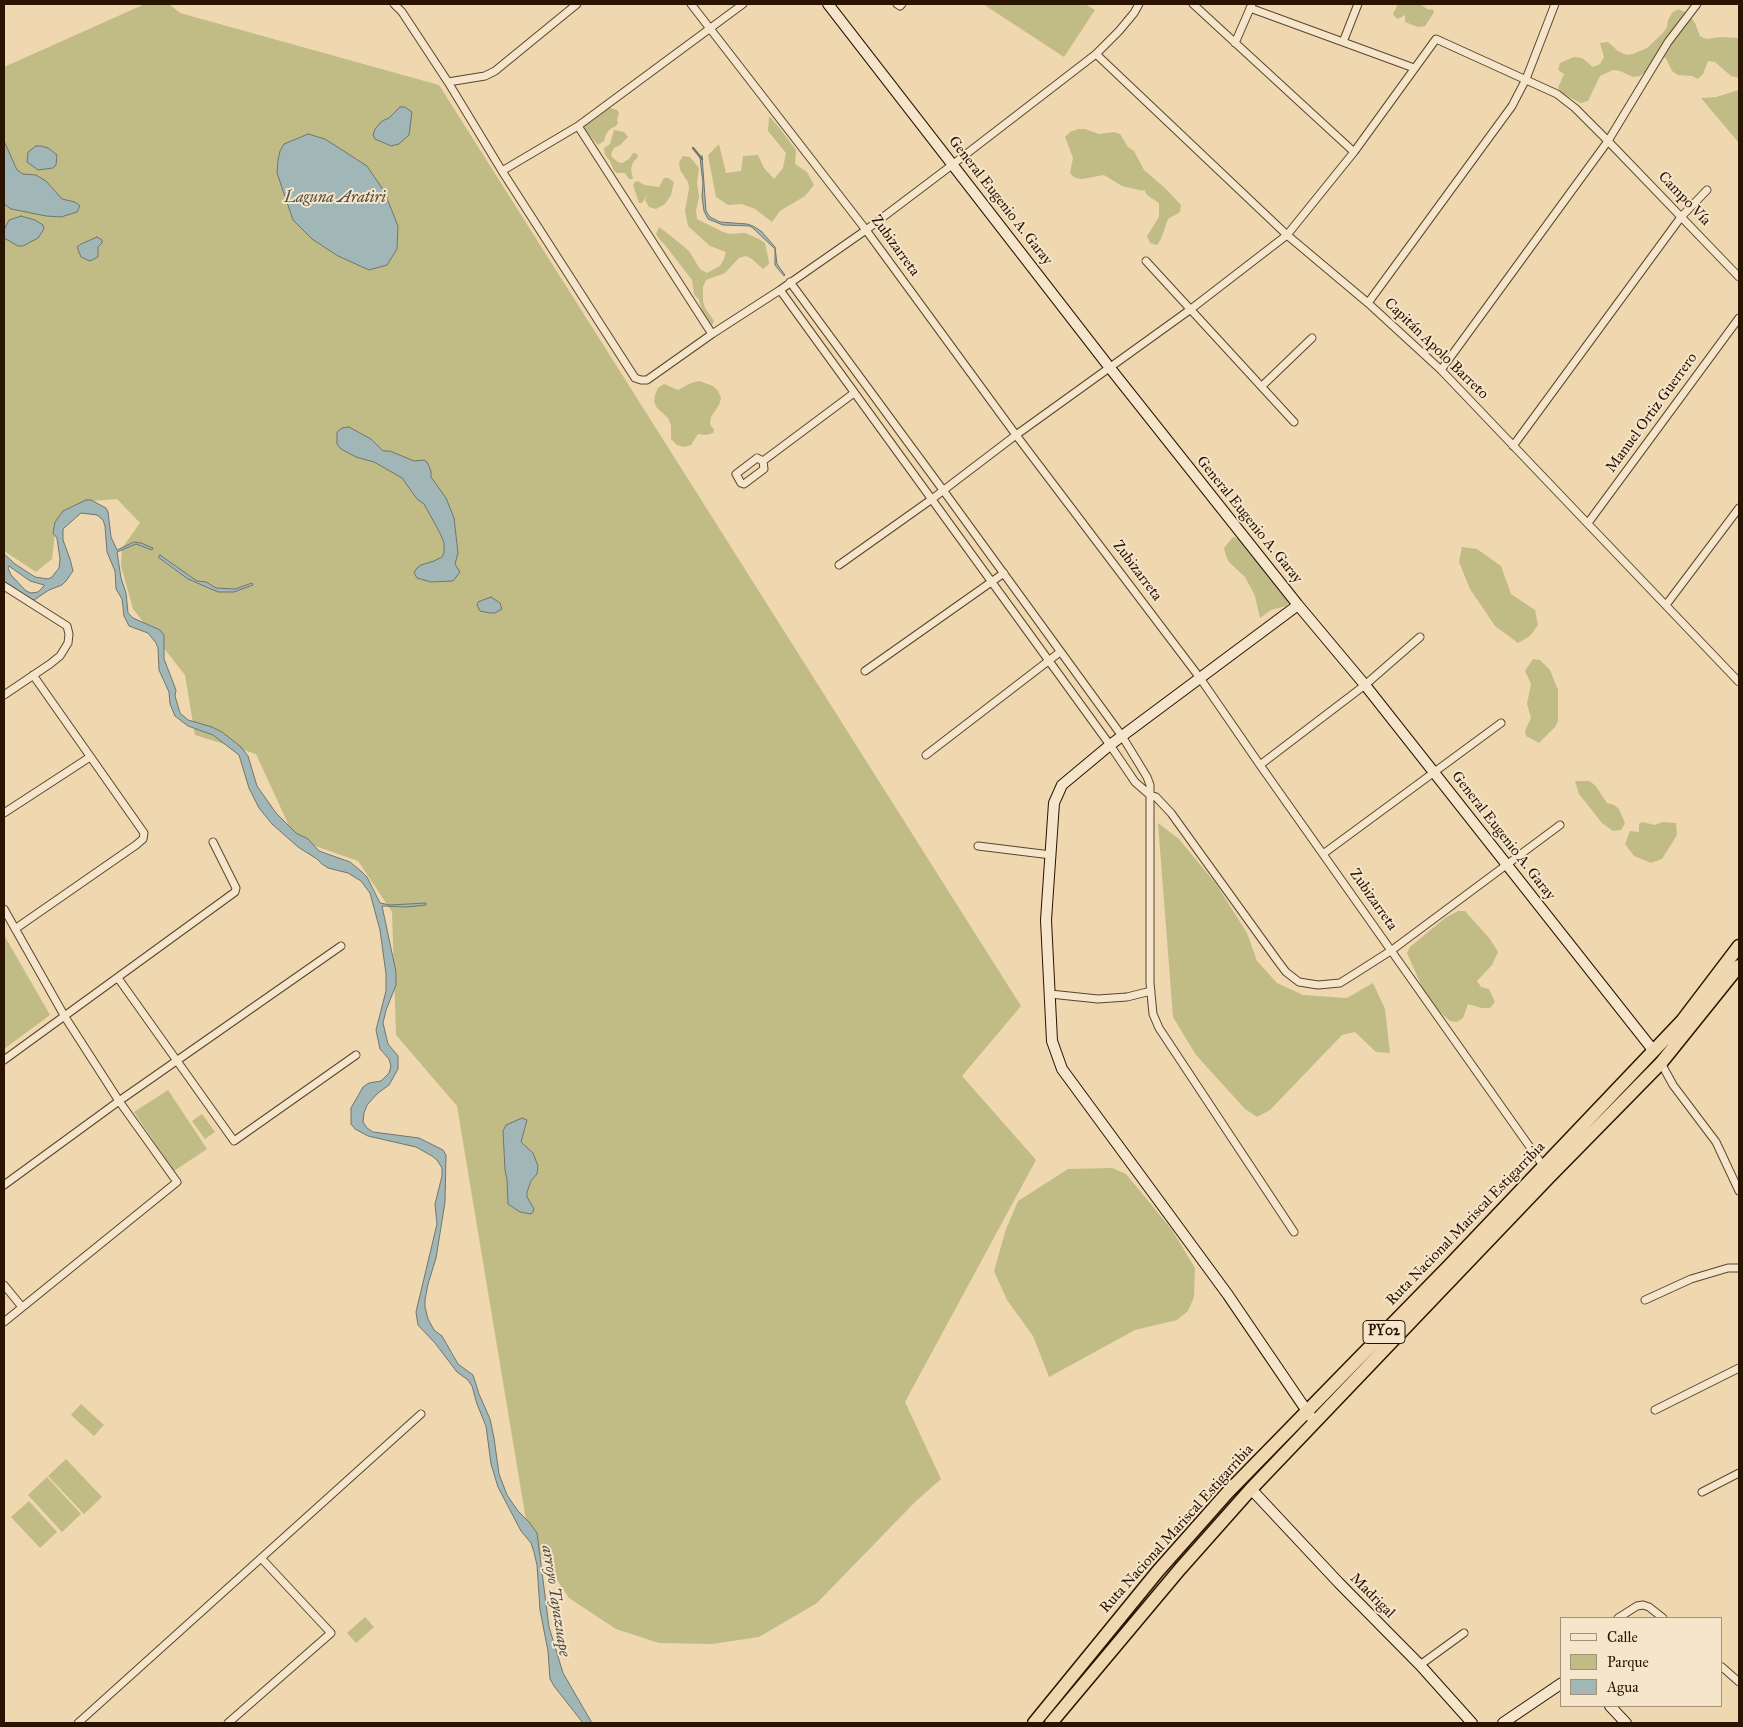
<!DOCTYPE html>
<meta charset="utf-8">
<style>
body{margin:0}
#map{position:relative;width:1743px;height:1727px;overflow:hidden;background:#efd7af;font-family:"IM FELL Great Primer",serif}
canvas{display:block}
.frame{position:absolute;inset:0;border:5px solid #2a1401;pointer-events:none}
.legend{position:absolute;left:1560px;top:1617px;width:162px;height:90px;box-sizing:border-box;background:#f5e5cb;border:1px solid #a4917a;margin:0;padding:6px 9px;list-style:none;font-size:15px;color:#2a1401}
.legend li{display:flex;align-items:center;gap:10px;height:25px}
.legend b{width:25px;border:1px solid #a4917a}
</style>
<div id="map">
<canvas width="1743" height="1727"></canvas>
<div class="frame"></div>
<ul class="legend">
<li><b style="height:6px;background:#f5e5cb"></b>Calle</li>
<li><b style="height:14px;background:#c1bc86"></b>Parque</li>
<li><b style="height:14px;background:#a0b6b7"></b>Agua</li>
</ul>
</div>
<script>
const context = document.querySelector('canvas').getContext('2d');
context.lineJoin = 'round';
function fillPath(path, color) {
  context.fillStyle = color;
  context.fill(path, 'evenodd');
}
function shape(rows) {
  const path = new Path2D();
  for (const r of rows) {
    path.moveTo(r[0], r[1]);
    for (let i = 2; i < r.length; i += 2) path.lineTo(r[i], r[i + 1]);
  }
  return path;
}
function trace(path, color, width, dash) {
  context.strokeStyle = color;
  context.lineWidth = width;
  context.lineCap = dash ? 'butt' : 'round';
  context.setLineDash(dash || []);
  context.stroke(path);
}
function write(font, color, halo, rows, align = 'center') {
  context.font = font + ' "IM FELL Great Primer",serif';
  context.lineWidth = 4;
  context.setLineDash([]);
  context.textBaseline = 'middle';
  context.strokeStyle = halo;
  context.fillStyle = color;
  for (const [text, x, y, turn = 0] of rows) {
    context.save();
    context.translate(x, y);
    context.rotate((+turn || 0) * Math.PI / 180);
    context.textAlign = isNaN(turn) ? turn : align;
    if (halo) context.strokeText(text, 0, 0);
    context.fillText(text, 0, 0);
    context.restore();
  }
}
fillPath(shape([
 [145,4,169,4,180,13,439,85,1021,1006,962,1076,1036,1160,905,1402,941,1479,915,1502,817,1603,759,1637,712,1644,659,1643,616,1629,569,1598,529,1538,457,1106,396,1035,392,912,358,861,295,839,256,754,195,735,185,675,133,609,121,566,122,548,140,523,117,499,93,501,55,533,52,559,36,572,4,551,4,67],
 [983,4,1085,4,1095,10,1064,57],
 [1398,4,1420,4,1427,9,1434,10,1433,14,1425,26,1418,27,1405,22,1405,15,1398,19,1395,17,1393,14],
 [1678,9,1685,12,1691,17,1695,23,1700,36,1706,39,1721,37,1739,38,1739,78,1731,76,1715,62,1708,61,1703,74,1698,79,1692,76,1678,75,1672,71,1666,58,1662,57,1640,76,1633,77,1620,71,1613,70,1600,76,1588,101,1581,103,1575,100,1562,93,1558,88,1564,74,1558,70,1560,63,1574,57,1582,58,1593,67,1600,64,1604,57,1600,43,1608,42,1618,51,1626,55,1633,54,1647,48,1663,33,1667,27,1668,20,1672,13],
 [1739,90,1739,143,1701,98,1716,97],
 [607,107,617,110,619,113,617,120,618,123,616,126,610,129,606,134,604,141,598,145,584,129,585,125,594,120,598,113],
 [769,116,778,126,796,150,795,164,807,172,814,185,805,196,780,211,772,222,755,209,742,204,728,205,716,197,708,155,719,144,726,173,741,171,743,156,758,155,764,168,774,179,783,168,786,153,768,131],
 [1078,129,1085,129,1099,134,1114,132,1120,134,1128,147,1134,151,1144,170,1166,189,1181,205,1180,212,1168,219,1161,239,1157,245,1150,243,1147,236,1159,217,1159,203,1147,195,1144,189,1143,191,1122,186,1104,175,1082,179,1075,178,1070,173,1073,158,1065,137,1070,132],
 [614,130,624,132,628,137,620,145,614,148,611,154,612,157,618,162,622,163,629,159,633,153,637,154,638,157,633,162,631,169,633,179,629,179,625,173,617,173,614,171,610,161,605,155,604,148,610,144],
 [683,156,690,157,699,168,697,183,699,197,696,211,697,219,723,232,730,234,745,233,759,239,765,243,768,257,769,264,763,269,752,259,746,256,739,258,725,273,706,280,703,287,703,301,705,308,714,321,711,327,703,315,699,300,694,294,692,280,665,245,660,240,656,234,659,227,671,236,689,251,700,269,707,273,720,266,724,259,726,252,710,246,688,226,685,211,689,189,688,182,680,170,679,162],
 [664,178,668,178,674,182,671,195,665,204,656,209,649,207,645,200,648,193,642,203,639,203,633,185,635,182,638,181,644,185,659,187],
 [699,381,713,386,718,391,721,398,719,405,711,417,710,424,714,430,713,433,706,435,698,434,691,445,684,447,677,445,671,439,671,425,668,418,657,408,654,402,655,395,658,388,664,384,678,390,691,383],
 [1233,537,1240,539,1253,557,1280,580,1290,583,1290,601,1286,606,1271,610,1260,618,1255,596,1252,590,1245,577,1229,562,1226,556,1224,548],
 [1462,547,1477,549,1501,566,1511,594,1535,610,1538,625,1530,636,1518,643,1495,626,1470,589,1459,562],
 [1533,659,1540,660,1550,670,1558,690,1558,721,1555,727,1539,743,1526,736,1525,731,1531,718,1527,704,1531,684,1525,671],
 [1575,781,1589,781,1595,785,1607,803,1614,805,1619,809,1625,823,1621,830,1613,831,1602,823,1579,794],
 [1642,822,1655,825,1662,822,1676,823,1677,835,1662,859,1651,863,1634,856,1625,844,1630,831,1639,832,1639,824],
 [1158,823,1179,839,1216,884,1247,933,1257,961,1277,983,1303,995,1347,998,1373,983,1385,1009,1390,1053,1376,1052,1355,1032,1342,1035,1270,1110,1257,1117,1245,1109,1196,1055,1173,1017],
 [1458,911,1465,911,1490,939,1498,952,1492,965,1477,981,1481,987,1489,989,1495,1002,1490,1008,1482,1008,1468,1004,1463,1018,1457,1022,1450,1021,1433,1006,1422,987,1407,953,1410,947,1445,918],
 [4,935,50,1015,4,1049],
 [168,1090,207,1149,174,1171,134,1112],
 [202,1114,215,1132,205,1139,192,1121],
 [1112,1168,1126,1174,1172,1230,1195,1268,1194,1297,1188,1311,1177,1320,1135,1330,1049,1377,1033,1336,1007,1300,994,1271,1006,1229,1018,1201,1068,1169],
 [81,1404,104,1425,94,1436,71,1415],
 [66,1459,102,1497,84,1514,48,1476],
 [47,1477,81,1514,62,1532,28,1495],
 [29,1501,57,1532,40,1548,11,1517],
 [365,1617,374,1627,356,1643,347,1633]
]), '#c1bc86');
const water = shape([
 [400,107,405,107,412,112,409,135,399,144,391,146,375,139,373,135,375,129,382,121,389,118,400,107],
 [308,134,325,139,367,166,384,191,398,226,397,249,387,265,369,270,338,256,312,239,293,220,277,173,278,160,280,151,284,144,308,134],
 [4,141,17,170,23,174,36,175,46,181,62,199,75,202,80,206,77,212,61,217,46,216,11,209,4,204,4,141],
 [36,146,41,146,48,148,57,155,56,165,53,168,38,170,27,162,28,152,36,146],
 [702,156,706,211,710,217,720,222,747,224,753,226,761,231,775,247,777,264,785,275,784,276,775,265,775,249,754,229,750,226,723,225,708,219,704,211,702,196,703,184,700,157,702,156],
 [21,216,35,220,43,225,44,229,38,238,23,246,18,246,4,238,4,230,9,220,21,216],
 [97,237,102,240,102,243,98,247,98,257,90,261,81,257,77,247,81,244,97,237],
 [349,427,371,439,383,451,390,451,414,461,424,460,427,462,431,471,431,477,446,498,454,518,458,553,455,564,460,572,453,581,431,582,417,578,414,573,417,568,421,565,434,561,442,557,444,553,444,543,440,533,424,504,417,499,402,478,374,462,356,457,341,449,337,444,337,432,342,428,349,427],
 [86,500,91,500,106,508,108,512,111,537,117,550,134,542,141,543,153,548,152,550,136,544,117,552,121,578,126,593,128,613,133,618,160,630,164,635,164,659,176,690,175,696,180,713,188,720,212,727,222,732,241,747,248,756,257,786,276,813,296,833,308,839,319,851,350,862,362,872,367,877,380,903,390,905,426,903,426,905,407,907,382,906,396,972,396,985,386,1010,383,1023,388,1044,398,1056,398,1069,389,1085,378,1093,367,1105,364,1113,363,1122,367,1128,373,1132,419,1138,443,1150,446,1155,445,1202,436,1258,428,1284,425,1300,425,1307,428,1319,434,1330,442,1336,458,1364,473,1375,479,1394,490,1419,494,1438,499,1474,507,1495,518,1511,529,1522,537,1533,549,1627,563,1673,592,1723,583,1723,554,1686,550,1679,548,1651,540,1610,537,1565,534,1552,531,1543,521,1531,498,1487,491,1464,486,1426,477,1404,472,1386,468,1380,457,1372,435,1343,418,1325,416,1312,437,1224,435,1204,442,1176,442,1168,437,1160,432,1156,416,1147,368,1136,355,1129,351,1124,351,1108,363,1087,369,1083,381,1081,389,1073,391,1066,389,1059,380,1049,376,1030,386,991,386,974,380,930,370,893,361,881,348,873,328,868,322,864,317,859,298,847,272,824,259,808,249,788,239,755,213,735,188,726,175,716,170,704,169,692,159,670,158,648,156,643,148,633,129,626,124,616,122,599,116,589,115,571,107,552,105,526,103,520,97,515,81,513,63,529,63,540,70,559,73,571,66,581,62,585,49,590,34,600,27,598,4,581,4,554,15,564,35,577,48,579,52,577,59,568,60,559,57,538,53,533,55,522,63,511,86,500],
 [9,566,30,581,44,585,44,586,38,592,31,593,26,591,11,575,8,568,9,566],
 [160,555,197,581,206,582,216,588,235,589,252,583,253,585,234,592,218,592,188,579,158,557,160,555],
 [491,597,500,603,502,609,495,613,490,613,480,611,477,605,478,602,491,597],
 [522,1118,527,1120,521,1142,533,1153,538,1166,537,1174,531,1181,527,1192,527,1197,534,1209,533,1212,531,1214,520,1212,508,1204,507,1179,505,1170,503,1131,506,1125,522,1118]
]);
fillPath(water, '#a0b6b7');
trace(water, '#71756e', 1);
trace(shape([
 [693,148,702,159]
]), '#71756e', 2.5);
const street = shape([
 [394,4,402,12,448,82,502,171,635,378,641,380,647,380,712,334,780,290,866,230,952,165,1096,54,1119,31,1134,13,1139,4],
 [691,4,866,230,1016,435,1200,678,1260,765,1544,1167],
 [897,4,900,6,902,4],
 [1193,4,1354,152],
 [1250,8,1414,68],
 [1343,42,1358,4],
 [1235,43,1252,4],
 [1096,54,1287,235,1368,303,1441,370,1739,682],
 [448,82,485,76,495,71,577,4],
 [578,126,712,334],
 [502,171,578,126,743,4],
 [1146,261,1294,422],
 [790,282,943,490,1122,736,1147,777,1150,785,1150,983,1153,1014,1159,1028,1294,1232],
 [780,290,1110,745,1135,782,1150,795,1156,797,1171,813,1277,960,1286,972,1299,982,1318,985,1340,983,1356,973,1392,950,1560,825],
 [1368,303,1512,106,1526,79,1555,4],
 [1441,370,1608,141,1668,42,1697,4],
 [1262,386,1312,338],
 [1513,446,1681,217,1707,190],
 [757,458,763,461,764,469,744,484,741,483,736,474,757,458],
 [763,461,854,393],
 [1588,523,1739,318],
 [839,565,932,499,1016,435,1191,309,1287,235,1354,152,1436,39,1557,94,1575,108,1608,141,1739,277],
 [4,586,67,626,69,634,68,643,60,656,50,664,4,695],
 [1666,605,1739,508],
 [865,671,1004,573],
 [926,755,1060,652],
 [1260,765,1365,685,1420,637],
 [4,813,90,757],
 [978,846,1051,855],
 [1323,854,1501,723],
 [4,909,65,1017,119,1101,177,1182,4,1322],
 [15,929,136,845,143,839,144,833,33,675],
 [118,978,234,1141,356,1055],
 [1050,994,1098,999,1127,997,1151,991],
 [4,1060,235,892,236,888,213,842],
 [1661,1063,1673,1085,1716,1142,1739,1191],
 [4,1185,119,1101,341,946],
 [4,1285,22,1307],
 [1645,1300,1691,1279,1728,1268,1739,1268],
 [1655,1410,1739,1368],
 [1702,1492,1739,1473],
 [1618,1618,1637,1606,1643,1605,1649,1607,1663,1618],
 [1420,1665,1464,1633],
 [1722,1667,1739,1682],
 [78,1723,421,1414],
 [228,1723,331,1633,261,1558]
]);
const secondary = shape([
 [828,4,1110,368,1298,605,1365,685,1653,1050],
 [1298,605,1110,745,1062,785,1054,803,1046,920,1052,1041,1062,1069,1228,1295,1311,1417],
 [1251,1489,1339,1583,1420,1665,1472,1723],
 [1610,1706,1626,1723],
 [1503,1723,1562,1683]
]);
const highway = shape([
 [1034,1723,1158,1571,1228,1492,1448,1267,1682,1021,1739,946],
 [1051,1723,1180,1569,1251,1489,1549,1177,1661,1063,1739,966]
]);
trace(street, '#5b452c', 9);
trace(secondary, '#2a1401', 12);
trace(highway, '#2a1401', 15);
trace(street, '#f5e5cb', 7);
trace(secondary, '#f5e5cb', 10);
trace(highway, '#efd7af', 12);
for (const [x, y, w] of [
 [1384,1332,42]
]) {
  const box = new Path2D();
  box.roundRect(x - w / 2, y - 11.5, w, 23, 4);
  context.fillStyle = '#f5e5cb';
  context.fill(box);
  trace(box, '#2a1401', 1);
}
write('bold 14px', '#2a1401', null, [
 ["PY02",1384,1332]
]);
write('15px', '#2a1401', '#f5e5cb', [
 ["Campo Vía",1684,199,46],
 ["General Eugenio A. Garay",1000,201,52],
 ["Zubizarreta",895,246,54],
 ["Capitán Apolo Barreto",1436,349,44],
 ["Manuel Ortiz Guerrero",1652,413,-54],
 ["General Eugenio A. Garay",1249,520,51],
 ["Zubizarreta",1137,571,53],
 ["General Eugenio A. Garay",1503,836,52],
 ["Zubizarreta",1373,900,55],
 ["Ruta Nacional Mariscal Estigarribia",1466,1224,-46],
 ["Ruta Nacional Mariscal Estigarribia",1177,1529,-48],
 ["Madrigal",1372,1596,45]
]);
write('italic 16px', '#534d41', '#f5e5cb', [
 ["Laguna Aratiri",335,198],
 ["arroyo Tayazuape",555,1601,81]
]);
</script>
